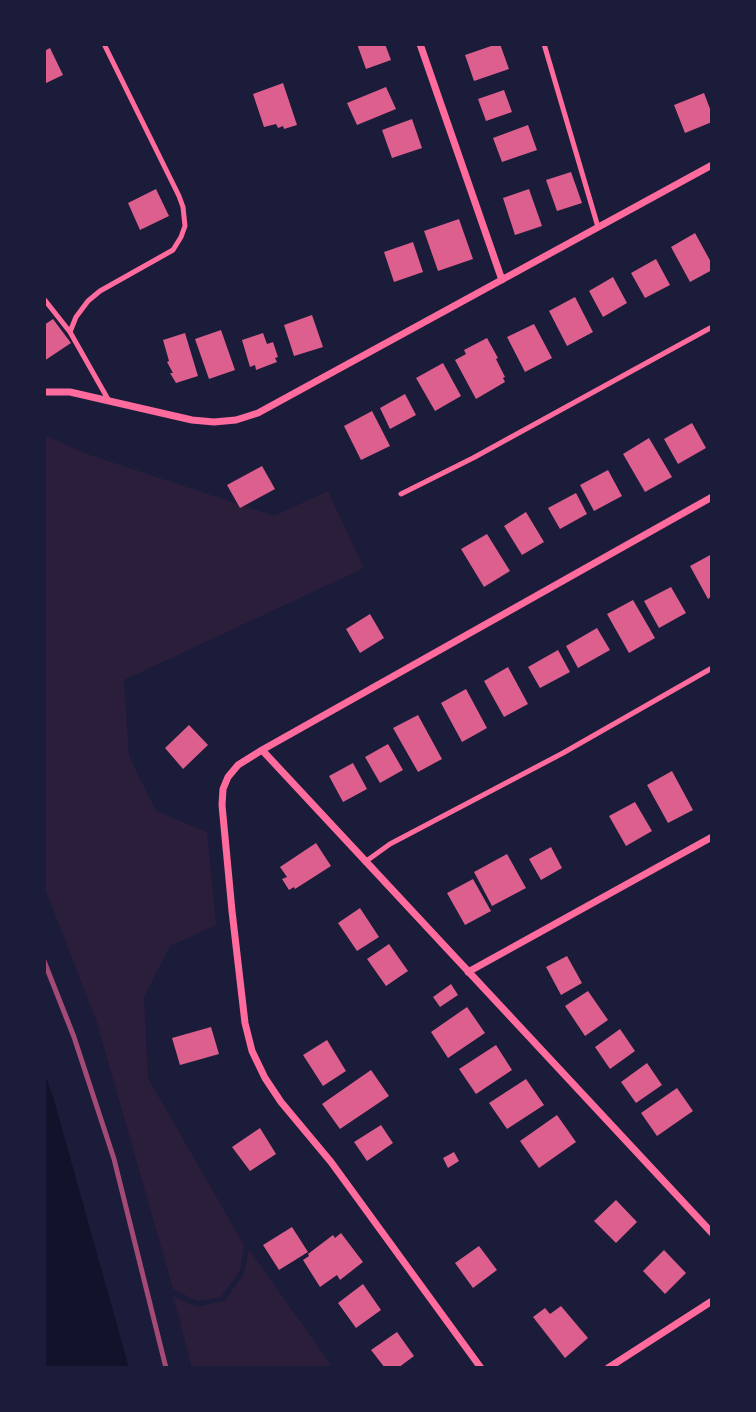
<!DOCTYPE html>
<style>
body{margin:0}
#map{position:relative;width:756px;height:1412px;overflow:hidden;background:#1b1b3a;font-family:Commissioner,sans-serif}
canvas{display:block}
.frame{position:absolute;inset:0;border:46px solid #1b1b3a;pointer-events:none}
</style>
<div id="map">
<canvas width="756" height="1412"></canvas>
<div class="frame"></div>
</div>
<script>
const context = document.querySelector('canvas').getContext('2d');
context.lineJoin = 'round';
function fillPath(path, color) {
  context.fillStyle = color;
  context.fill(path, 'evenodd');
}
function shape(rows) {
  const path = new Path2D();
  for (const r of rows) {
    path.moveTo(r[0], r[1]);
    for (let i = 2; i < r.length; i += 2) path.lineTo(r[i], r[i + 1]);
  }
  return path;
}
function trace(path, color, width, dash) {
  context.strokeStyle = color;
  context.lineWidth = width;
  context.lineCap = dash ? 'butt' : 'round';
  context.setLineDash(dash || []);
  context.stroke(path);
}
fillPath(shape([
 [44,435,87,454,274,516,328,491,364,568,124,680,129,756,156,811,207,832,216,925,170,946,144,997,148,1078,244,1245,240,1271,221,1297,197,1301,173,1289,96,1020,44,886],
 [249,1249,333,1368,192,1368,173,1296,197,1307,224,1301,244,1274]
]), '#2a1e3b');
fillPath(shape([
 [44,1072,54,1100,129,1368,44,1368]
]), '#12122b');
fillPath(shape([
 [357,44,385,44,391,60,366,69],
 [497,44,500,44,509,69,474,81,465,55],
 [50,48,63,75,44,84,44,51],
 [283,83,297,125,284,129,283,126,278,128,276,124,264,127,253,94],
 [386,87,396,109,357,125,347,103],
 [504,90,512,112,486,121,478,99],
 [704,93,712,114,712,122,685,133,674,105],
 [412,119,422,148,392,158,382,130],
 [528,125,537,150,502,162,493,138],
 [571,172,582,203,557,211,546,180],
 [156,189,169,216,140,230,128,203],
 [529,189,542,226,515,235,503,198],
 [459,219,473,259,438,271,424,231],
 [695,233,712,264,712,270,690,282,671,247],
 [413,242,423,272,394,282,384,252],
 [656,259,670,285,645,298,631,273],
 [613,277,627,303,603,317,589,291],
 [575,297,593,332,567,346,549,311],
 [312,315,323,347,294,356,284,325],
 [53,319,71,343,44,361,44,325],
 [534,324,552,358,525,372,507,337],
 [221,330,235,370,209,379,195,339],
 [185,333,198,376,176,383,170,373,173,373,167,362,169,361,163,340],
 [263,333,267,344,273,342,278,357,275,358,277,362,256,370,255,365,250,367,242,340],
 [487,338,498,358,496,359,505,377,503,378,505,382,476,399,455,360,466,354,464,350],
 [443,363,461,396,435,411,416,378],
 [405,394,416,415,390,429,380,408],
 [372,411,390,446,361,460,344,426],
 [692,423,706,448,678,464,664,439],
 [649,438,672,477,645,492,623,454],
 [262,466,275,489,240,508,227,485],
 [608,470,622,496,594,511,580,485],
 [576,493,587,514,560,529,548,508],
 [526,512,544,542,522,555,504,526],
 [487,534,510,571,484,587,461,549],
 [712,554,712,596,708,599,690,566],
 [671,587,686,613,659,628,644,601],
 [633,600,655,638,629,653,607,614],
 [370,614,384,638,360,653,346,629],
 [597,628,610,650,578,668,566,646],
 [558,650,570,672,540,688,528,667],
 [508,667,528,704,504,717,484,681],
 [466,689,487,728,462,742,441,703],
 [418,715,442,759,418,772,393,728],
 [189,725,208,745,183,769,165,748],
 [388,744,403,770,380,783,365,757],
 [353,763,367,789,343,802,329,776],
 [672,771,693,810,668,823,647,785],
 [635,802,652,831,626,846,609,816],
 [316,843,331,866,295,889,294,887,289,890,282,879,287,877,280,867],
 [551,847,562,868,541,880,529,859],
 [507,854,526,888,492,906,474,872],
 [473,879,491,911,465,925,447,893],
 [360,908,379,937,357,951,338,923],
 [389,944,408,971,386,986,367,959],
 [567,956,582,983,561,995,546,967],
 [451,984,458,995,440,1007,433,997],
 [588,991,608,1020,585,1036,565,1006],
 [467,1007,485,1033,448,1058,431,1032],
 [211,1027,219,1054,180,1065,172,1038],
 [620,1029,635,1051,610,1069,595,1047],
 [327,1040,346,1071,323,1086,303,1055],
 [496,1045,512,1070,476,1094,459,1069],
 [647,1063,662,1085,636,1103,621,1082],
 [371,1070,389,1096,340,1129,322,1104],
 [526,1079,544,1105,507,1129,489,1103],
 [677,1088,693,1111,657,1136,641,1113],
 [557,1115,576,1142,539,1168,520,1141],
 [381,1125,393,1143,367,1161,354,1142],
 [260,1128,276,1154,250,1171,232,1147],
 [454,1152,459,1161,448,1168,443,1158],
 [616,1200,637,1222,616,1243,594,1221],
 [292,1227,308,1252,279,1270,263,1245],
 [341,1233,363,1262,340,1280,337,1275,320,1287,303,1260,309,1256,308,1254,333,1235,335,1238],
 [479,1246,497,1270,473,1288,455,1263],
 [664,1250,686,1273,665,1294,643,1271],
 [363,1284,381,1310,356,1328,338,1303],
 [561,1306,588,1338,565,1358,533,1317,545,1308,550,1314],
 [397,1332,414,1356,398,1368,385,1368,371,1350]
]), '#dd5f8e');
trace(shape([
 [104,44,179,196,183,207,185,226,181,237,173,250,100,291,88,301,76,317,70,332,109,401],
 [544,44,598,227],
 [44,299,70,332],
 [401,494,473,458,712,327],
 [365,862,390,844,563,753,712,668]
]), '#ff6b9d', 5);
trace(shape([
 [420,44,502,280],
 [44,392,70,392,192,420,214,422,236,420,258,413,712,165],
 [262,750,712,1233],
 [468,972,712,837],
 [481,1368,331,1162,281,1102,265,1078,252,1051,245,1023,232,911,222,805,223,789,228,777,238,765,262,750,712,497],
 [608,1368,712,1301]
]), '#ff6b9d', 7);
trace(shape([
 [44,961,74,1037,114,1159,166,1368]
]), '#a44b75', 5);
</script>
